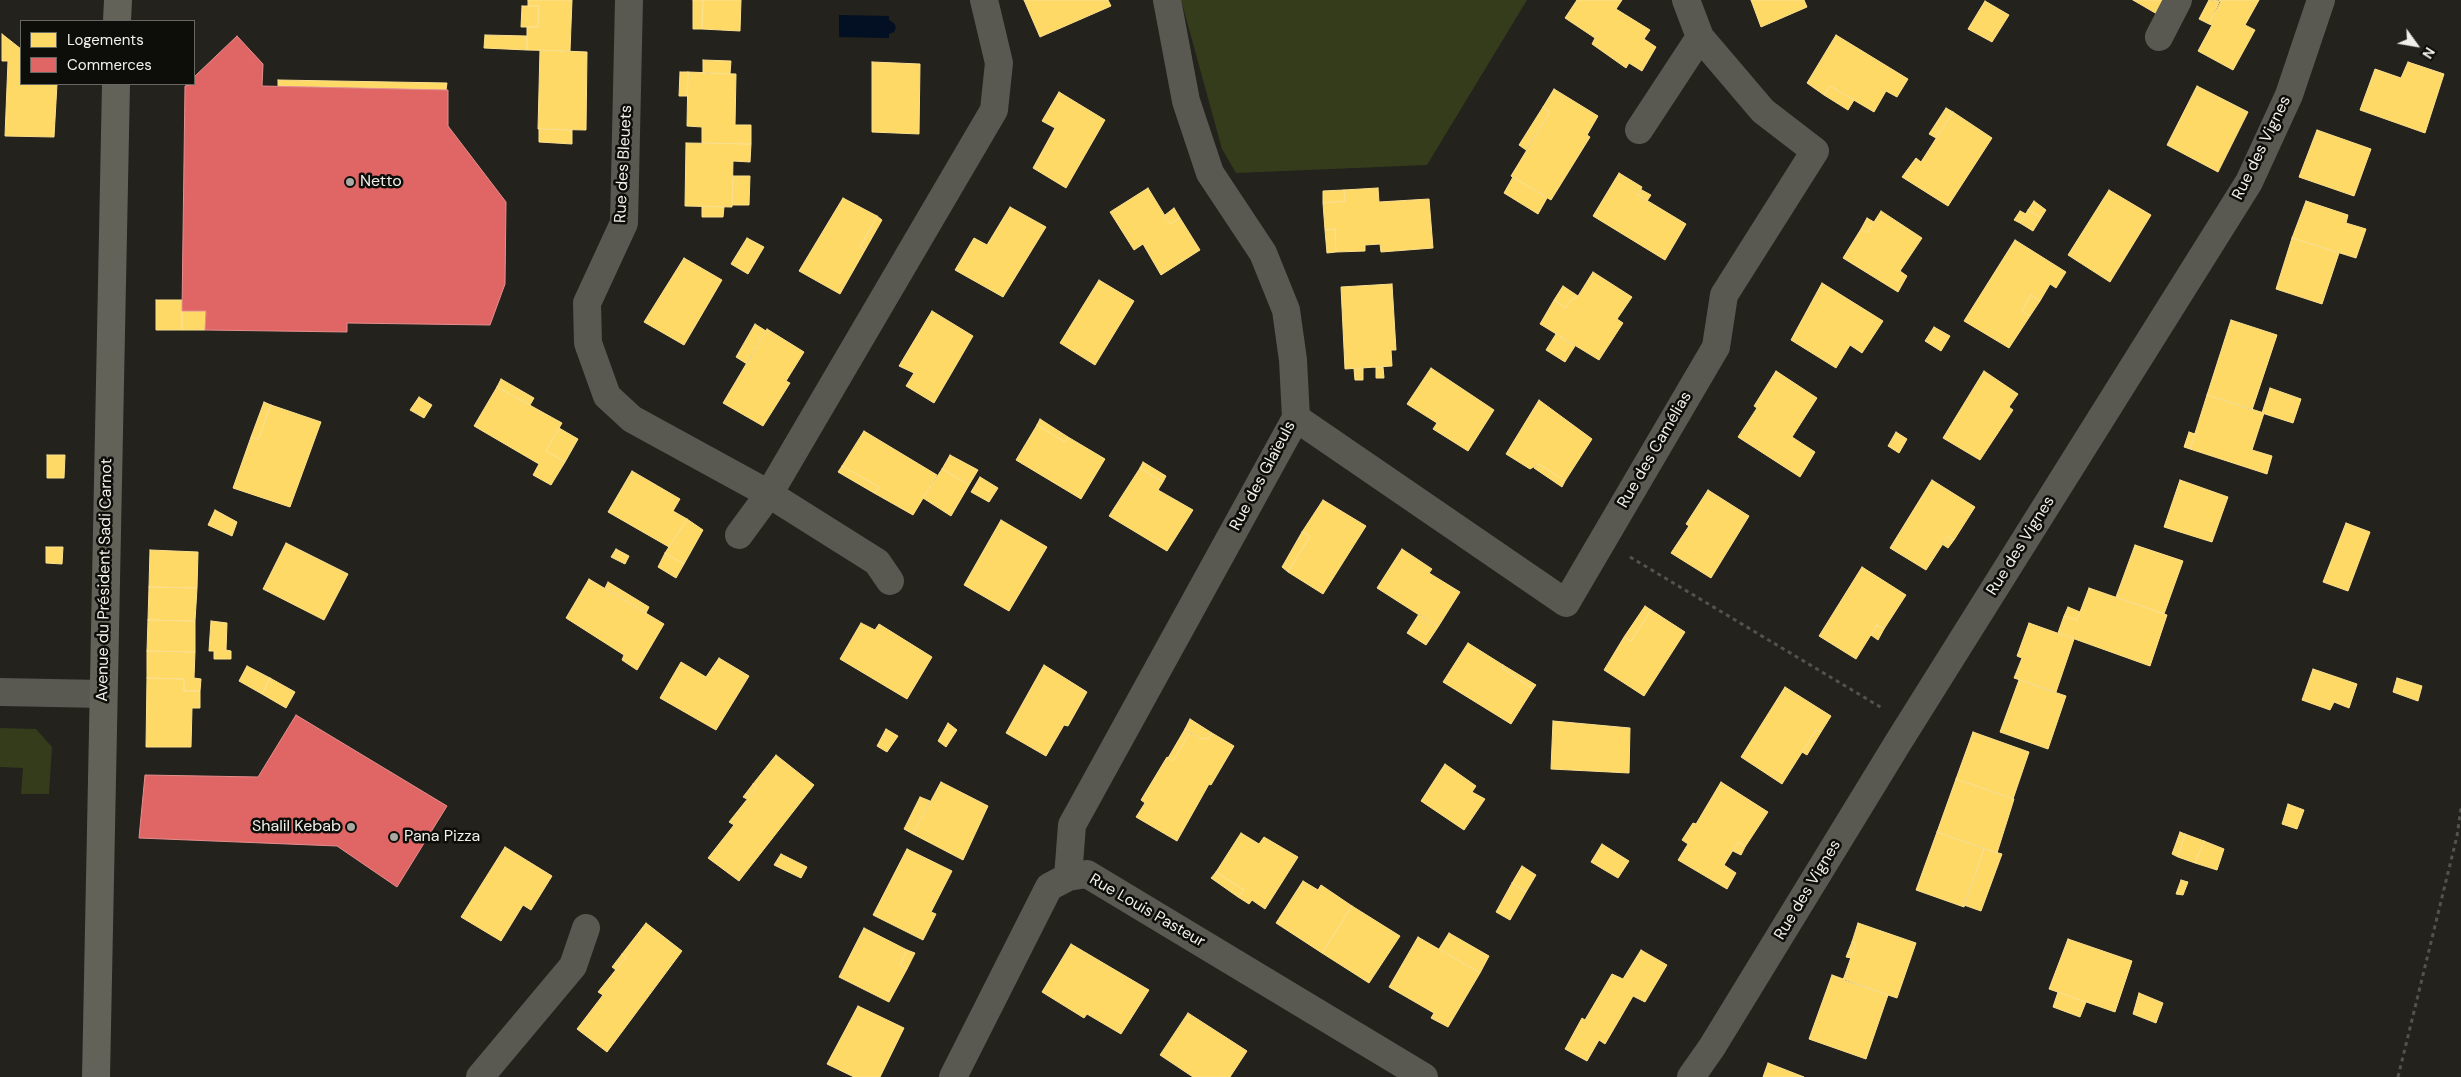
<!DOCTYPE html>
<meta charset="utf-8">
<style>
body{margin:0}
#map{position:relative;width:2461px;height:1077px;overflow:hidden;background:#23221d;font-family:"DM Sans",sans-serif}
canvas{display:block}
.legend{position:absolute;left:20px;top:20px;width:175px;height:65px;box-sizing:border-box;background:#0d0d09;border:1px solid #686863;margin:0;padding:6px 9px;list-style:none;font-size:15px;color:#f1f0ea}
.legend li{display:flex;align-items:center;gap:10px;height:25px}
.legend b{width:25px;border:1px solid #686863}
.north{position:absolute;left:2391px;top:20px;width:50px;height:50px;-webkit-text-stroke:4px #0d0d09;paint-order:stroke;rotate:122deg;font-size:14px;font-weight:700;line-height:20px;text-align:center;color:#f1f0ea}
.north::after{content:'';display:block;margin:auto;width:18px;height:22px;background:#f1f0ea;clip-path:polygon(50% 0,100% 100%,50% 72%,0 100%)}
</style>
<div id="map">
<canvas width="2461" height="1077"></canvas>
<ul class="legend">
<li><b style="height:14px;background:#ffd966"></b>Logements</li>
<li><b style="height:14px;background:#e06666"></b>Commerces</li>
</ul>
<div class="north">N</div>
</div>
<script>
const context = document.querySelector('canvas').getContext('2d');
context.lineJoin = 'round';
function fillPath(path, color) {
  context.fillStyle = color;
  context.fill(path, 'evenodd');
}
function shape(rows) {
  const path = new Path2D();
  for (const r of rows) {
    path.moveTo(r[0], r[1]);
    for (let i = 2; i < r.length; i += 2) path.lineTo(r[i], r[i + 1]);
  }
  return path;
}
function trace(path, color, width, dash) {
  context.strokeStyle = color;
  context.lineWidth = width;
  context.lineCap = dash ? 'butt' : 'round';
  context.setLineDash(dash || []);
  context.stroke(path);
}
function write(font, color, halo, rows, align = 'center') {
  context.font = font + ' "DM Sans",sans-serif';
  context.lineWidth = 5;
  context.setLineDash([]);
  context.textBaseline = 'middle';
  context.strokeStyle = halo;
  context.fillStyle = color;
  for (const [text, x, y, turn = 0] of rows) {
    context.save();
    context.translate(x, y);
    context.rotate((+turn || 0) * Math.PI / 180);
    context.textAlign = isNaN(turn) ? turn : align;
    if (halo) context.strokeText(text, 0, 0);
    context.fillText(text, 0, 0);
    context.restore();
  }
}
fillPath(shape([
 [1181,0,1527,0,1427,165,1236,173,1222,149],
 [0,728,36,729,52,747,49,794,21,794,23,768,0,767]
]), '#343c1c');
fillPath(shape([
 [839,15,889,16,889,20,894,23,896,27,894,32,889,34,889,38,839,37]
]), '#030f22');
const homes = shape([
 [528,0,572,0,570,51,527,50,527,27,538,27,539,6,528,6,528,0],
 [693,0,703,0,702,29,693,29,693,0],
 [703,0,741,0,740,31,702,29,703,0],
 [1024,0,1108,0,1111,6,1040,37,1024,0],
 [1577,0,1622,0,1616,9,1650,30,1644,39,1656,47,1642,71,1629,63,1626,68,1592,44,1595,38,1565,18,1577,0],
 [1751,0,1804,0,1807,7,1761,27,1751,0],
 [2133,0,2165,0,2157,14,2133,0],
 [2209,0,2221,1,2209,24,2199,19,2209,0],
 [2220,0,2259,0,2245,25,2255,30,2233,70,2198,51,2212,25,2209,24,2220,0],
 [1985,1,2009,15,1992,42,1968,29,1985,1],
 [522,6,539,6,538,27,521,27,522,6],
 [2,34,21,49,21,84,57,84,54,137,5,136,8,61,2,61,2,34],
 [485,35,527,36,527,50,484,48,485,35],
 [1836,35,1908,79,1897,97,1886,91,1874,112,1830,86,1824,95,1807,83,1836,35],
 [540,50,587,52,586,130,538,129,540,50],
 [703,60,731,61,730,74,703,73,703,60],
 [872,62,920,64,919,134,872,132,872,62],
 [2408,62,2444,74,2425,133,2360,110,2375,69,2401,78,2408,62],
 [680,72,688,72,687,96,679,96,680,72],
 [688,72,736,74,735,125,751,125,751,144,702,143,702,127,687,126,688,72],
 [278,80,447,83,446,90,278,86,278,80],
 [1830,86,1854,100,1848,110,1824,95,1830,86],
 [2197,86,2248,112,2218,172,2167,145,2197,86],
 [1554,89,1598,116,1587,135,1590,137,1551,200,1511,176,1550,112,1543,107,1554,89],
 [1059,92,1105,120,1066,188,1033,168,1055,128,1042,121,1059,92],
 [1543,107,1550,112,1526,150,1519,145,1543,107],
 [1946,108,1953,112,1936,138,1929,134,1946,108],
 [1953,112,1992,138,1948,206,1902,177,1916,158,1921,162,1953,112],
 [539,129,572,130,572,144,539,142,539,129],
 [2317,130,2371,149,2354,196,2299,177,2317,130],
 [686,143,751,144,750,162,733,161,732,207,685,206,686,143],
 [1619,173,1642,187,1638,195,1686,224,1665,260,1593,216,1619,173],
 [733,176,750,176,749,205,732,205,733,176],
 [1513,177,1547,198,1538,214,1504,193,1513,177],
 [1148,188,1170,224,1180,218,1200,250,1161,275,1143,244,1134,250,1110,212,1148,188],
 [1378,188,1379,202,1429,199,1433,248,1381,252,1380,244,1365,245,1365,251,1336,252,1335,229,1325,230,1323,203,1345,201,1344,190,1378,188],
 [1640,189,1651,195,1647,201,1638,195,1640,189],
 [1344,190,1345,201,1323,203,1323,191,1344,190],
 [2109,190,2151,215,2110,282,2068,255,2109,190],
 [843,198,877,216,860,247,865,250,840,294,799,271,843,198],
 [2034,201,2046,210,2041,218,2028,210,2034,201],
 [2306,201,2348,215,2346,223,2366,229,2356,258,2292,238,2306,201],
 [702,206,724,207,723,217,702,217,702,206],
 [1010,207,1046,227,1003,297,955,270,974,238,987,245,1010,207],
 [1174,208,1180,218,1170,224,1165,215,1174,208],
 [2028,210,2041,218,2033,231,2020,223,2028,210],
 [1881,211,1922,238,1900,271,1907,276,1898,292,1843,258,1861,229,1867,233,1881,211],
 [2020,211,2026,214,2020,223,2014,220,2020,211],
 [877,216,882,220,865,250,860,247,877,216],
 [1867,218,1874,222,1867,233,1861,229,1867,218],
 [1335,229,1336,252,1327,253,1325,230,1335,229],
 [747,238,764,247,748,274,731,264,747,238],
 [2292,238,2339,253,2322,304,2276,289,2292,238],
 [2015,240,2066,272,2056,288,2050,284,2040,301,2031,295,2022,311,2030,316,2009,348,1964,321,2015,240],
 [684,258,722,280,684,345,644,322,684,258],
 [1593,272,1632,297,1617,319,1623,323,1599,360,1540,324,1554,300,1566,308,1571,300,1578,296,1593,272],
 [1099,280,1134,301,1095,365,1060,343,1099,280],
 [1822,283,1883,321,1862,353,1850,345,1836,368,1791,340,1822,283],
 [1392,284,1396,350,1391,350,1392,366,1345,369,1341,287,1392,284],
 [1563,286,1578,296,1571,300,1566,308,1554,300,1563,286],
 [2031,295,2040,301,2030,316,2022,311,2031,295],
 [156,300,182,300,182,330,156,330,156,300],
 [182,311,206,311,205,330,182,330,182,311],
 [932,311,973,336,934,403,906,386,914,373,899,366,932,311],
 [2231,320,2277,335,2252,410,2207,395,2231,320],
 [755,324,766,331,747,364,736,357,755,324],
 [1934,327,1950,336,1941,351,1925,341,1934,327],
 [767,329,804,352,786,381,790,383,763,426,723,403,767,329],
 [1556,334,1575,346,1565,362,1546,350,1556,334],
 [1376,367,1383,367,1384,378,1376,378,1376,367],
 [1363,368,1363,380,1355,380,1354,369,1363,368],
 [1431,368,1494,410,1468,451,1433,429,1437,423,1407,404,1431,368],
 [1776,371,1817,398,1792,437,1815,452,1800,477,1738,437,1757,408,1754,406,1776,371],
 [1984,371,2018,394,2009,407,2013,410,1980,460,1943,438,1984,371],
 [501,379,534,398,530,405,497,387,501,379],
 [497,387,562,423,546,451,565,462,551,485,533,475,539,464,474,426,497,387],
 [2270,388,2301,399,2293,423,2262,413,2270,388],
 [2207,395,2264,413,2252,450,2272,456,2267,474,2190,449,2207,395],
 [419,397,432,405,424,418,410,410,419,397],
 [1539,400,1592,439,1565,481,1539,464,1530,469,1506,454,1539,400],
 [264,402,271,405,258,440,251,437,264,402],
 [271,405,321,422,290,507,233,488,251,437,258,440,271,405],
 [1040,419,1068,437,1065,442,1037,425,1040,419],
 [1037,425,1065,442,1068,437,1105,459,1081,499,1016,460,1037,425],
 [559,428,578,439,565,462,546,451,559,428],
 [864,431,937,475,913,515,874,493,879,487,842,466,864,431],
 [1896,432,1907,439,1899,453,1888,446,1896,432],
 [2189,432,2195,434,2190,449,2184,447,2189,432],
 [47,455,65,455,64,478,47,478,47,455],
 [950,455,978,470,969,485,942,469,950,455],
 [1143,462,1166,476,1163,482,1140,468,1143,462],
 [1539,464,1565,481,1562,487,1534,468,1539,464],
 [842,466,879,487,874,493,838,472,842,466],
 [1140,468,1163,482,1158,490,1193,510,1167,551,1109,516,1140,468],
 [942,469,969,485,951,516,923,498,942,469],
 [632,471,680,499,673,511,687,519,669,547,608,512,632,471],
 [980,477,998,488,989,502,971,492,980,477],
 [1932,480,1975,507,1954,540,1948,536,1926,570,1890,548,1932,480],
 [2180,480,2228,497,2212,542,2164,527,2180,480],
 [1708,490,1749,516,1711,578,1671,553,1689,526,1686,524,1708,490],
 [1323,500,1366,526,1323,594,1288,572,1310,536,1302,532,1323,500],
 [215,510,237,522,232,536,208,525,215,510],
 [687,519,703,530,684,564,665,553,687,519],
 [1001,520,1047,547,1009,611,964,585,1001,520],
 [2346,523,2370,532,2348,591,2323,582,2346,523],
 [1302,532,1310,536,1288,572,1282,567,1302,532],
 [1948,536,1954,540,1948,548,1942,544,1948,536],
 [286,543,348,574,324,620,263,589,286,543],
 [2135,545,2183,561,2164,614,2116,597,2135,545],
 [46,547,63,547,62,564,46,563,46,547],
 [616,549,629,556,625,564,611,557,616,549],
 [1402,549,1432,569,1429,573,1460,592,1438,627,1377,588,1402,549],
 [150,550,198,552,197,588,149,587,150,550],
 [665,553,684,564,676,578,658,567,665,553],
 [1862,567,1906,595,1884,629,1877,625,1856,659,1819,636,1862,567],
 [589,579,664,624,637,670,622,660,624,655,566,618,589,579],
 [608,582,649,607,646,613,605,588,608,582],
 [149,587,197,588,195,621,148,620,149,587],
 [2089,588,2167,615,2150,666,2058,633,2064,616,2077,620,2089,588],
 [1645,606,1651,610,1631,641,1624,637,1645,606],
 [2068,607,2080,612,2077,620,2064,616,2068,607],
 [1651,610,1685,632,1644,696,1604,670,1624,637,1631,641,1651,610],
 [1419,614,1438,627,1426,645,1407,633,1419,614],
 [148,620,195,621,195,652,147,651,148,620],
 [211,621,227,623,226,650,231,651,231,659,214,659,214,651,209,651,211,621],
 [861,623,875,630,879,624,932,657,907,699,840,659,861,623],
 [2029,623,2074,639,2056,692,2014,678,2022,658,2017,656,2029,623],
 [1877,625,1884,629,1878,640,1871,635,1877,625],
 [1468,643,1503,665,1502,668,1533,689,1511,724,1443,682,1468,643],
 [147,651,195,652,194,678,201,679,200,691,184,691,184,679,147,678,147,651],
 [719,658,749,676,716,730,660,698,681,662,706,677,719,658],
 [1044,665,1087,692,1068,726,1064,725,1046,756,1006,733,1044,665],
 [1503,665,1536,685,1533,689,1502,668,1503,665],
 [247,666,270,678,262,694,239,681,247,666],
 [2313,669,2357,684,2349,708,2334,702,2330,710,2302,700,2313,669],
 [147,678,184,679,184,691,200,691,200,708,192,708,191,747,146,747,147,678],
 [270,678,295,692,286,708,262,694,270,678],
 [2397,678,2422,686,2418,701,2393,692,2397,678],
 [2019,680,2066,696,2048,749,2000,732,2019,680],
 [1785,687,1831,716,1821,732,1816,730,1782,784,1741,757,1785,687],
 [1190,719,1212,733,1209,738,1201,739,1185,729,1190,719],
 [1553,721,1630,728,1629,773,1551,769,1553,721],
 [948,723,957,730,946,747,938,741,948,723],
 [886,729,898,736,887,752,877,746,886,729],
 [1185,729,1190,733,1173,761,1168,758,1185,729],
 [1816,730,1821,732,1807,755,1802,752,1816,730],
 [1973,732,2029,752,2013,799,1956,779,1973,732],
 [1190,733,1201,739,1209,738,1212,733,1234,746,1211,785,1209,784,1177,841,1136,817,1145,803,1141,800,1167,757,1173,761,1190,733],
 [776,755,814,785,739,881,708,858,734,825,729,822,757,787,753,784,776,755],
 [1445,764,1476,786,1472,792,1485,799,1464,830,1421,801,1445,764],
 [1956,779,2014,799,1997,853,1937,832,1956,779],
 [941,782,988,806,963,860,913,834,941,782],
 [1721,782,1768,812,1745,847,1738,842,1724,865,1736,873,1727,889,1678,860,1688,844,1682,840,1693,823,1696,824,1721,782],
 [753,784,757,787,747,799,743,797,753,784],
 [920,797,930,801,913,834,904,829,920,797],
 [2288,804,2304,810,2297,829,2282,824,2288,804],
 [1937,832,1984,849,1964,907,1916,890,1937,832],
 [2180,832,2185,834,2178,857,2172,854,2180,832],
 [1241,833,1259,844,1264,837,1298,857,1265,909,1252,900,1249,904,1238,897,1244,890,1216,872,1241,833],
 [2185,834,2204,841,2195,863,2178,857,2185,834],
 [2204,841,2224,849,2217,870,2195,863,2204,841],
 [1738,842,1745,847,1741,855,1733,851,1738,842],
 [1602,844,1629,861,1618,878,1591,862,1602,844],
 [505,847,552,876,531,910,523,905,501,941,461,917,505,847],
 [907,849,952,871,931,912,936,914,923,940,873,915,907,849],
 [1984,849,2002,854,1981,911,1964,905,1984,849],
 [781,854,807,867,801,878,774,865,781,854],
 [1522,866,1536,875,1526,892,1512,883,1522,866],
 [1216,872,1244,890,1238,897,1211,878,1216,872],
 [2181,880,2188,882,2183,895,2176,894,2181,880],
 [1303,881,1318,890,1321,885,1352,906,1322,953,1276,923,1303,881],
 [1512,883,1526,892,1510,920,1496,912,1512,883],
 [1352,906,1400,936,1369,983,1322,953,1352,906],
 [646,923,682,951,607,1052,577,1029,603,995,598,992,626,957,622,954,646,923],
 [1858,923,1916,943,1897,998,1843,980,1856,943,1852,942,1858,923],
 [864,928,907,950,900,965,907,969,889,1002,839,977,864,928],
 [1449,933,1489,956,1480,973,1439,949,1449,933],
 [1418,937,1480,973,1448,1027,1431,1018,1434,1013,1389,987,1418,937],
 [2068,939,2132,961,2115,1012,2049,989,2068,939],
 [1852,942,1856,943,1851,958,1846,957,1852,942],
 [1071,944,1149,990,1121,1034,1087,1014,1084,1018,1042,992,1071,944],
 [907,950,915,953,907,969,900,965,907,950],
 [1641,950,1667,965,1645,1002,1633,996,1605,1044,1599,1040,1587,1061,1565,1049,1582,1018,1585,1020,1612,974,1623,979,1641,950],
 [622,954,626,957,616,970,612,967,622,954],
 [1832,975,1888,995,1866,1059,1809,1039,1832,975],
 [2058,992,2086,1002,2080,1017,2053,1007,2058,992],
 [2139,993,2163,1003,2156,1023,2133,1014,2139,993],
 [858,1006,904,1028,880,1077,854,1077,827,1064,858,1006],
 [1188,1013,1247,1051,1230,1077,1193,1077,1160,1055,1188,1013],
 [1768,1063,1804,1077,1763,1077,1768,1063]
]);
fillPath(homes, '#ffd966');
trace(homes, '#fbe08e', 1);
const shops = shape([
 [237,36,263,64,262,86,448,90,448,126,506,202,505,284,490,325,347,323,347,332,205,330,206,311,182,311,185,86,194,84,194,77,237,36],
 [296,715,447,806,397,887,337,846,139,838,145,775,258,777,296,715]
]);
fillPath(shops, '#e06666');
trace(shops, '#e58f8e', 1);
trace(shape([
 [1630,557,1882,708],
 [2398,1077,2457,836,2461,808]
]), '#53524d', 3, [4, 4]);
trace(shape([
 [629,0,624,223,587,303,588,343,607,396,632,419,769,494,994,110,999,63,984,0],
 [2159,37,2178,0],
 [1639,130,1700,37],
 [1296,418,1566,603,1716,347,1724,295,1815,151,1763,111,1700,37,1686,0],
 [739,535,769,494,877,562,890,581],
 [0,692,103,694],
 [1068,877,1072,825,1296,418,1293,360,1286,310,1263,253,1210,173,1186,101,1167,0],
 [480,1077,573,966,586,928],
 [953,1077,1049,887,1068,877,1087,874,1424,1077],
 [1691,1077,1712,1047,1899,741,2249,182,2289,95,2321,0]
]), '#595851', 28);
trace(shape([
 [117,21,118,0],
 [96,1077,116,84]
]), '#636258', 28);
for (const [x, y, r, color] of [
 [350,182,5,"#a9a8a2"],
 [351,827,5,"#a9a8a2"],
 [394,837,5,"#a9a8a2"]
]) {
  const dot = new Path2D();
  dot.arc(x, y, r, 0, 2 * Math.PI);
  context.fillStyle = color;
  context.fill(dot);
  trace(dot, '#0d0d09', 2);
}
write('16px', '#f1f0ea', '#0d0d09', [
 ["Rue des Vignes",2262,148,-64],
 ["Rue des Bleuets",624,164,-87],
 ["Rue des Camélias",1655,450,-60],
 ["Rue des Glaïeuls",1263,476,-62],
 ["Rue des Vignes",2021,546,-58],
 ["Avenue du Président Sadi Carnot",105,580,-89],
 ["Rue des Vignes",1808,890,-59],
 ["Rue Louis Pasteur",1147,911,30]
]);
write('16px', '#f1f0ea', '#0d0d09', [
 ["Netto",360,182],
 ["Shalil Kebab",341,827,"right"],
 ["Pana Pizza",404,837]
], 'left');
</script>
